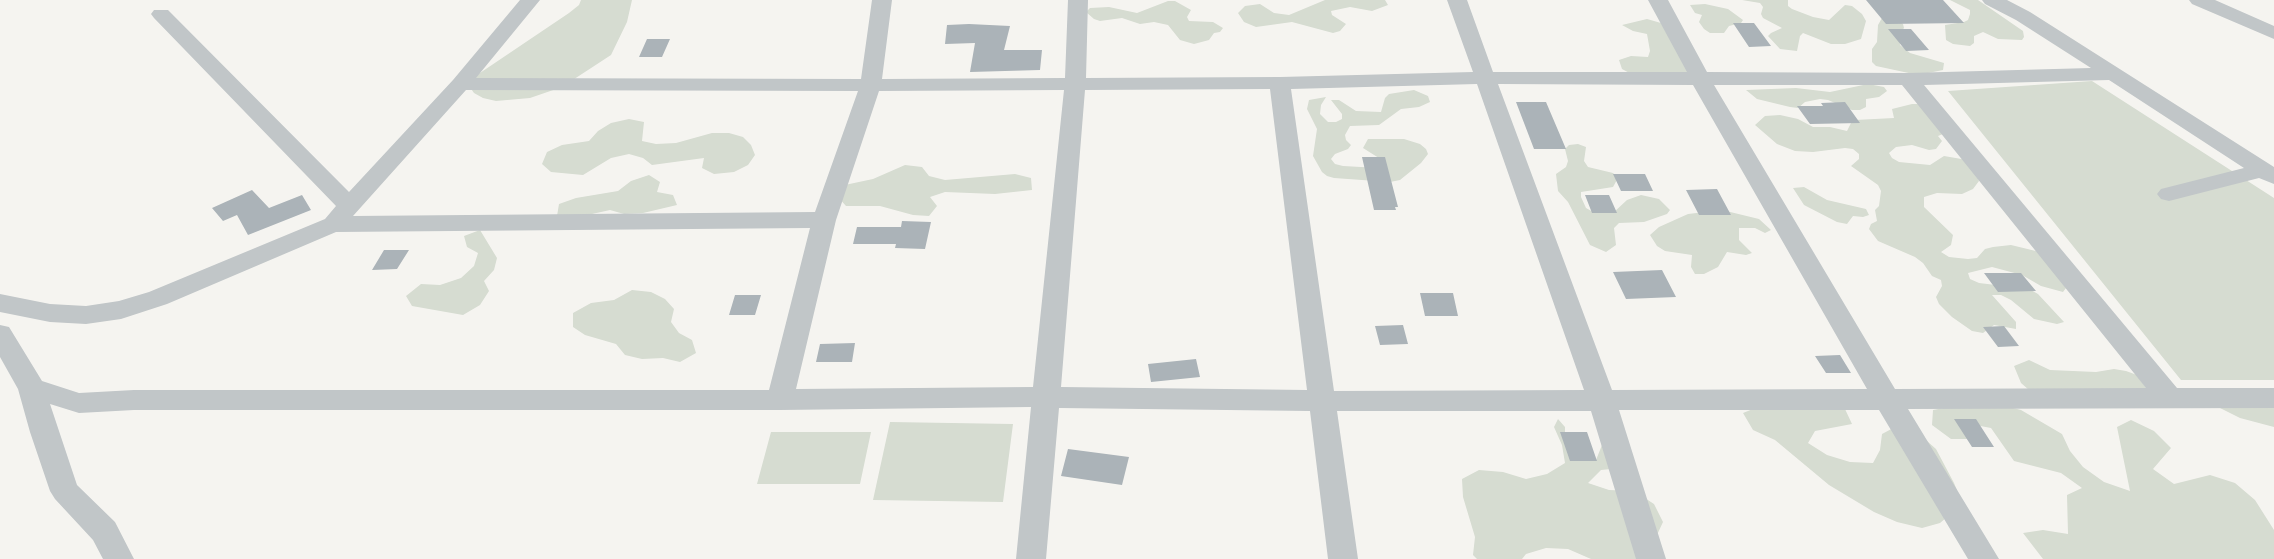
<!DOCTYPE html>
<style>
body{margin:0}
canvas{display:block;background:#f5f4f0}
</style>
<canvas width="2274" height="559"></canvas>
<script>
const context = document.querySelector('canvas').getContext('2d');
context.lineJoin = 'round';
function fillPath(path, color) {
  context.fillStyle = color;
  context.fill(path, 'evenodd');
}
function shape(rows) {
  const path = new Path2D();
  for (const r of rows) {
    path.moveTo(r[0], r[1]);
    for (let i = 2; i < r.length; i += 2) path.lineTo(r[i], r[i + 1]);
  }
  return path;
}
fillPath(shape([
 [581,0,632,0,627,22,611,55,562,87,530,98,496,101,483,98,474,93,469,86,474,77,569,13,579,5],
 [1325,0,1385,0,1388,5,1372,11,1350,7,1331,11,1332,15,1346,24,1340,31,1333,33,1292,22,1256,27,1244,22,1238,13,1245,6,1260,4,1274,13,1289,15],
 [1742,0,1788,0,1788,6,1792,9,1813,17,1829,20,1845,5,1852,6,1862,14,1866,21,1861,39,1845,44,1831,44,1803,33,1800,36,1797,51,1780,49,1768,36,1771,33,1782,28,1763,18,1761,14,1763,7,1760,3],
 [1950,0,1978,0,2023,31,2024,37,2022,40,1998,39,1983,32,1974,36,1974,43,1970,46,1953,44,1946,40,1945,25,1964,22,1968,20,1970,14,1970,10],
 [1168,1,1175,1,1191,10,1187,17,1189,21,1213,22,1223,28,1220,32,1214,33,1209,40,1194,44,1180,40,1168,25,1154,22,1140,24,1122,18,1100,21,1094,19,1086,12,1090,8,1109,7,1137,13],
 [1705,4,1728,9,1743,20,1741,23,1729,26,1724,33,1710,33,1704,29,1699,22,1702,15,1695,13,1690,5],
 [1882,18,1897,20,1903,24,1904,28,1899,34,1900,45,1910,53,1944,63,1943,70,1918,75,1876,66,1872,62,1872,49,1877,42,1878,25],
 [1647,19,1661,23,1689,71,1679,76,1635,76,1622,69,1619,60,1631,56,1648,57,1650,51,1647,34,1633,31,1622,25],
 [2092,81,2274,198,2274,380,2181,380,1948,91],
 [1868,84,1884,87,1887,91,1879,97,1866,99,1866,107,1860,110,1852,110,1828,100,1820,99,1805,102,1798,108,1790,107,1757,99,1746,90,1796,88,1830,92],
 [1414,90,1428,96,1430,102,1419,107,1401,109,1379,125,1350,126,1345,135,1346,140,1351,145,1348,149,1335,154,1331,159,1335,164,1343,166,1379,168,1382,160,1363,148,1368,139,1404,139,1420,144,1426,149,1428,154,1421,163,1400,180,1390,182,1334,178,1327,176,1322,172,1313,156,1317,129,1307,109,1309,100,1326,97,1321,105,1320,114,1328,122,1336,122,1342,119,1342,114,1331,100,1339,100,1356,111,1381,112,1385,98,1389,94],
 [1912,104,1920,104,1943,134,1938,136,1942,141,1936,149,1929,150,1912,145,1896,147,1889,153,1892,158,1899,162,1930,165,1944,156,1973,161,1979,181,1973,189,1962,194,1937,193,1924,197,1924,207,1953,235,1951,245,1941,252,1949,257,1968,259,1977,258,1985,249,1993,247,2011,245,2044,253,2066,288,2063,292,2041,286,2022,275,1992,267,1968,273,1970,279,1979,283,2029,289,2038,294,2064,322,2057,324,2034,319,2011,300,2001,295,1992,295,2016,322,2016,329,1994,325,1983,333,1972,331,1952,317,1939,304,1936,297,1942,286,1941,280,1932,276,1923,263,1915,257,1878,241,1869,229,1871,224,1877,221,1875,210,1879,206,1881,191,1878,185,1851,166,1859,159,1859,154,1853,149,1845,148,1813,152,1795,151,1777,144,1755,125,1765,116,1780,115,1798,119,1813,127,1830,127,1847,131,1851,123,1855,120,1894,118,1892,109],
 [629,119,644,122,642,141,656,144,676,143,712,133,729,133,743,137,751,145,755,155,748,165,734,172,714,174,702,168,704,158,652,165,643,158,629,154,611,158,583,175,551,172,542,164,547,152,562,145,589,141,598,131,611,123],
 [1578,144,1586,147,1584,161,1588,167,1613,173,1618,178,1613,187,1581,192,1581,197,1586,208,1595,213,1613,213,1627,200,1641,195,1659,199,1670,210,1667,214,1644,222,1619,223,1614,228,1616,245,1606,252,1590,245,1568,202,1558,191,1556,174,1566,167,1568,161,1565,149,1569,145],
 [905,165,922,167,929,176,945,180,1015,174,1031,178,1032,190,995,194,945,192,930,197,937,206,929,216,913,215,880,206,846,206,838,197,840,186,873,179],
 [649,175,660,182,657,192,673,195,677,205,643,213,624,214,610,210,574,218,557,216,559,204,576,198,618,191,631,181],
 [1804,187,1827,200,1866,209,1869,215,1863,217,1853,216,1847,224,1837,222,1804,205,1793,188],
 [1722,210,1759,219,1771,230,1765,233,1755,228,1739,228,1739,240,1752,253,1746,255,1727,252,1718,267,1704,274,1695,274,1691,267,1692,255,1665,251,1657,246,1650,235,1659,227,1688,214],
 [480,230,497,258,494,270,484,281,489,291,480,305,463,315,412,306,406,296,421,284,440,285,461,278,474,266,478,253,467,247,464,236],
 [632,290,651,292,665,299,674,309,671,322,679,333,692,340,696,353,680,362,663,358,642,359,625,355,616,344,585,335,573,327,573,313,591,303,614,300],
 [2029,360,2050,370,2096,372,2114,369,2126,371,2137,375,2147,389,2029,390,2021,383,2014,366],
 [1974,398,2021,410,2062,434,2070,451,2083,467,2104,482,2130,491,2117,427,2131,420,2154,431,2171,448,2153,469,2174,484,2210,475,2235,483,2255,500,2274,530,2274,559,2043,559,2023,533,2043,530,2068,534,2067,495,2082,488,2061,473,2014,461,1991,428,1970,424,1972,439,1951,439,1932,425,1933,410,1960,405],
 [1763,405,1845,409,1852,424,1815,431,1808,443,1827,455,1850,462,1873,463,1880,450,1882,434,1897,426,1919,434,1936,449,1954,483,1961,500,1953,512,1940,523,1922,528,1897,522,1874,512,1829,485,1775,440,1753,430,1743,413],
 [2218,407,2274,407,2274,427,2240,418],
 [1558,419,1565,427,1565,442,1596,460,1602,445,1621,468,1601,470,1588,483,1609,490,1634,491,1654,504,1663,522,1656,537,1637,559,1591,559,1568,549,1546,548,1526,554,1522,559,1477,559,1473,555,1475,537,1463,497,1462,479,1479,470,1503,472,1526,479,1547,474,1565,463,1562,445,1554,427],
 [890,422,1013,424,1003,502,873,500],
 [771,432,871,432,860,484,757,484]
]), '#d6dcd1');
fillPath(shape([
 [1866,0,1943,0,1964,23,1886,24],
 [1733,23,1754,23,1771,46,1749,47],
 [969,24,1010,26,1004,50,1042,50,1040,70,970,72,975,43,945,44,947,25],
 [1888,29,1911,29,1929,50,1906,51],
 [647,39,670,39,662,57,639,57],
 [1516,102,1546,102,1566,149,1534,149],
 [1845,102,1860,123,1810,124,1797,106,1823,106,1821,103],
 [1362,157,1385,157,1398,207,1395,207,1396,210,1374,210],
 [1613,174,1645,174,1653,191,1621,191],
 [1717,189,1731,215,1699,215,1686,190],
 [252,190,269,208,302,195,311,210,248,235,237,215,223,221,212,208],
 [1585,195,1609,195,1617,213,1592,213],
 [902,221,931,222,925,249,895,248,896,244,853,244,857,227,901,227],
 [384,250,409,250,397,269,372,270],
 [1662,270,1676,297,1626,299,1613,272],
 [1984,273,2021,273,2036,291,1998,292],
 [1420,293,1453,293,1458,316,1425,316],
 [735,295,761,295,755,315,729,315],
 [1403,325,1408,344,1380,345,1375,326],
 [2004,326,2019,346,1998,347,1983,327],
 [855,343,852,362,816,362,820,344],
 [1840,355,1851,373,1826,373,1815,356],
 [1196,359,1200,377,1151,382,1148,364],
 [1954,419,1976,419,1994,447,1972,447],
 [1560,432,1587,432,1597,461,1570,461],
 [1068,449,1129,457,1122,485,1061,476]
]), '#abb3b8');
fillPath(shape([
 [520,0,540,0,476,78,861,79,872,0,892,0,882,79,1065,78,1068,0,1088,0,1086,78,1280,77,1473,72,1447,0,1467,0,1493,72,1687,72,1648,0,1668,0,1707,72,1908,73,2091,68,2016,20,1985,4,1982,0,2007,0,2030,12,2274,167,2274,184,2259,178,2169,201,2161,199,2157,194,2161,189,2244,168,2109,80,1924,85,2177,388,2274,388,2274,408,1908,409,1999,559,1968,559,1879,410,1619,410,1666,559,1636,559,1591,411,1337,411,1358,559,1328,559,1310,411,1059,408,1046,559,1016,559,1031,407,780,410,134,410,79,413,50,404,77,485,115,522,134,559,103,559,93,540,55,499,50,491,30,432,18,389,0,357,0,325,9,327,42,381,79,393,134,390,769,390,810,228,336,232,167,304,121,319,86,324,50,322,0,312,0,294,50,304,86,306,119,301,149,292,325,219,336,206,154,18,151,14,154,10,168,10,349,192,453,80,520,0],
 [1477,84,1584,390,1334,391,1291,89,1477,84],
 [1498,84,1693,85,1867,389,1612,390,1498,84],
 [1714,85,1902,85,2146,388,1895,389,1714,85],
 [1270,89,1307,390,1061,387,1085,90,1270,89],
 [466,90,858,91,815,212,353,216,466,90],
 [1064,90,1033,387,796,389,836,220,879,91,1064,90],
 [2189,0,2215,0,2274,26,2274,39,2192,4,2189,0]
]), '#c1c6c8');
</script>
